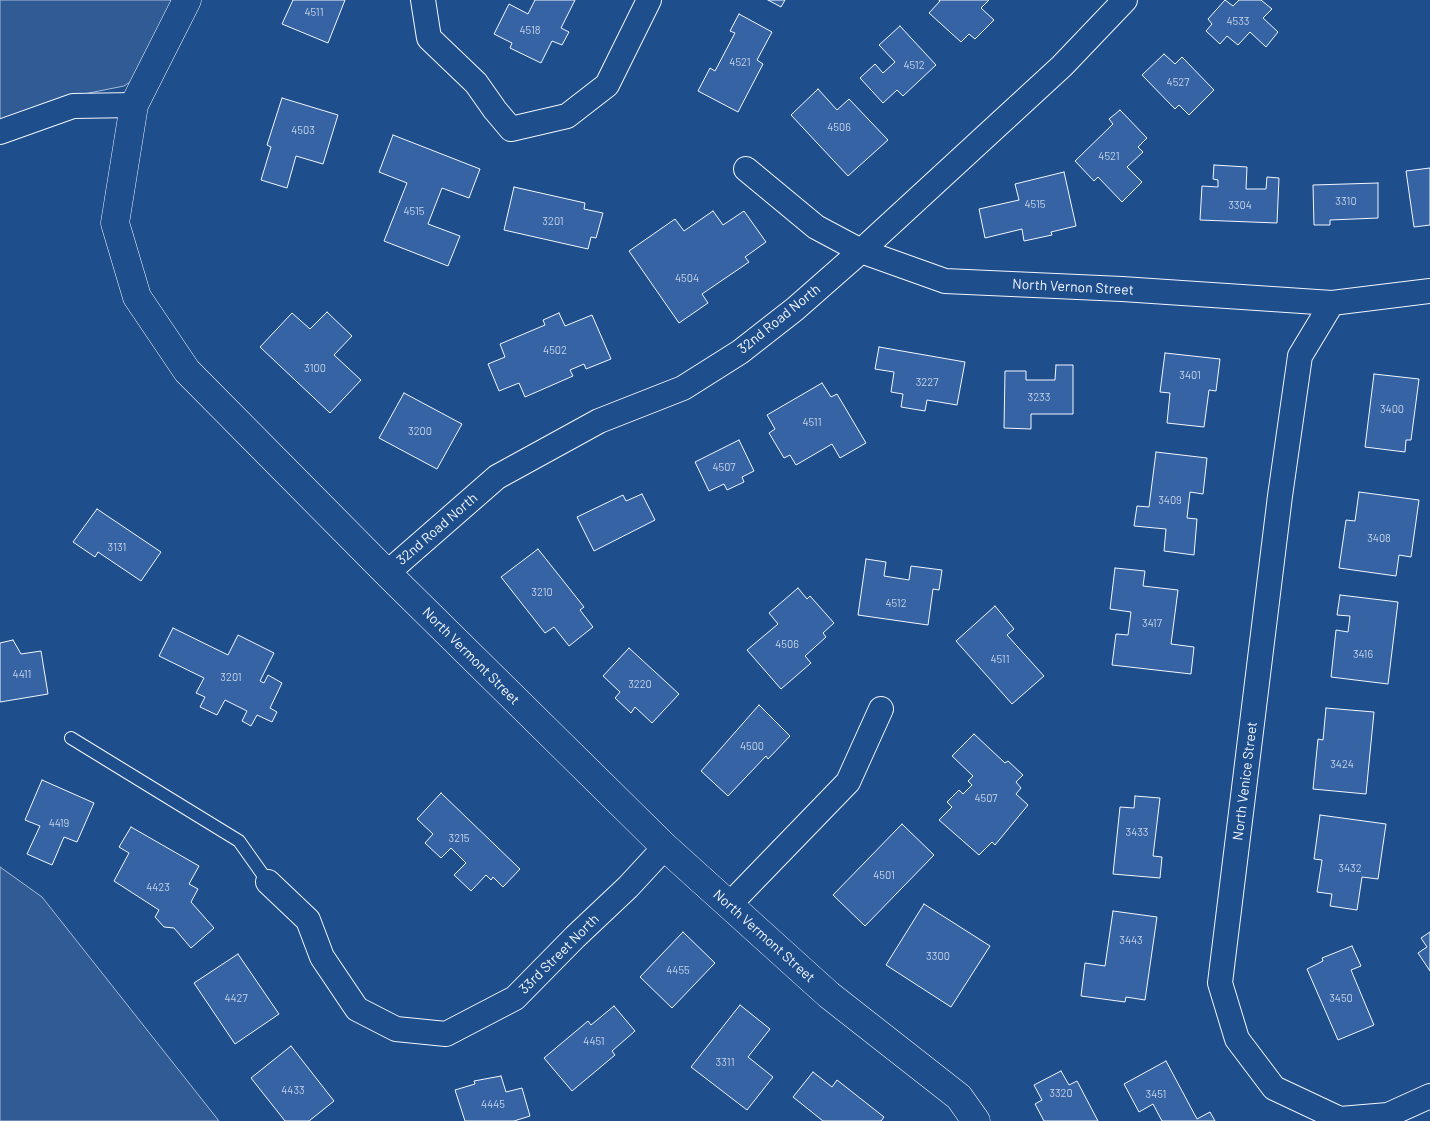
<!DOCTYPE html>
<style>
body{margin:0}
canvas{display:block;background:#1f4e8c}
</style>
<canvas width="1430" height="1121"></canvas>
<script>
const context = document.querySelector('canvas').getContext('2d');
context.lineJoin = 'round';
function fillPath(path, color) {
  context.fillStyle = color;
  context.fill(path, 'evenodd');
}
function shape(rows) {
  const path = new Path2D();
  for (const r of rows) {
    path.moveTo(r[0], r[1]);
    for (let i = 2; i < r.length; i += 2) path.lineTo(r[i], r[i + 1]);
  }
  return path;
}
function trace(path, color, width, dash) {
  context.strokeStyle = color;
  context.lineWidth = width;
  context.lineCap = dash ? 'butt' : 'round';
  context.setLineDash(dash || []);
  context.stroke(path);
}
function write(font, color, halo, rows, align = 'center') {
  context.font = font + ' Barlow,sans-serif';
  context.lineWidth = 4;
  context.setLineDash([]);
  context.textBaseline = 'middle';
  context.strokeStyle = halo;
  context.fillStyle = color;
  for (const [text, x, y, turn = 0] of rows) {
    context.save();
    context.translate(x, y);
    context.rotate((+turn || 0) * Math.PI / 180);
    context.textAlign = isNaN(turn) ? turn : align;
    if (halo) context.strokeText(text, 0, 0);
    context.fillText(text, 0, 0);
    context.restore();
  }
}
const built = shape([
 [0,0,178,0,142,74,124,86,79,95,0,120,0,0],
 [0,867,42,897,219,1121,0,1121,0,867]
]);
fillPath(built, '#305b95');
trace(built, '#a8bbd7', 1);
const building = shape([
 [293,0,345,0,328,43,282,24,293,0],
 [535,0,575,0,561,28,569,32,562,45,552,41,541,63,510,48,512,43,494,34,509,4,528,14,535,0],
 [768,0,785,0,781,7,768,0],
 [939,0,989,0,981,8,994,20,975,39,969,34,961,42,929,13,940,1,939,0],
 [1225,0,1233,6,1239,0,1261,0,1272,9,1263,18,1278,32,1266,47,1250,32,1238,45,1227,36,1220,44,1206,31,1212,24,1208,19,1225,0],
 [739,14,772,32,757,60,763,64,738,112,698,91,710,68,715,71,735,33,730,31,739,14],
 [900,26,936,65,903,96,897,90,883,103,860,78,875,64,883,73,895,62,879,45,900,26],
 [1164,54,1175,64,1182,57,1214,90,1189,115,1179,105,1175,109,1142,75,1164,54],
 [818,89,837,110,849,99,888,140,848,176,791,115,818,89],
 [282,98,338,115,323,164,296,156,287,188,261,180,271,147,267,145,282,98],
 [1120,110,1147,138,1138,147,1143,152,1127,167,1142,182,1122,202,1098,177,1094,181,1075,161,1113,124,1109,119,1120,110],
 [393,135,480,169,469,198,442,188,428,224,460,236,448,266,384,241,407,183,379,172,393,135],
 [1214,165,1247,167,1246,189,1266,189,1267,177,1279,178,1277,223,1200,220,1202,186,1218,187,1218,180,1213,179,1214,165],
 [1430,168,1430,225,1414,227,1406,171,1430,168],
 [1064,172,1076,226,1051,232,1052,235,1024,241,1022,229,985,238,979,209,1019,200,1015,184,1064,172],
 [1378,183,1378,218,1330,220,1330,225,1314,225,1313,185,1378,183],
 [514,187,585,203,584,209,603,213,596,238,591,237,588,249,504,230,514,187],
 [713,211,723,225,744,211,766,242,745,257,749,262,702,294,708,303,679,323,629,251,675,219,684,231,713,211],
 [327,312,352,336,334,355,361,380,330,413,260,347,292,313,310,329,327,312],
 [559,313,565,326,592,315,611,359,586,369,584,364,570,370,573,376,525,397,519,383,499,391,488,364,505,357,500,344,545,325,543,320,559,313],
 [879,347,965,362,957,405,927,400,925,411,901,407,903,394,891,392,894,372,875,369,879,347],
 [1165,353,1220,359,1216,391,1209,390,1204,427,1167,423,1170,393,1160,392,1165,353],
 [1056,365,1073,365,1073,414,1031,414,1031,429,1004,428,1005,371,1026,371,1026,380,1055,380,1056,365],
 [1374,374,1419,379,1411,440,1406,440,1405,452,1365,447,1374,374],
 [822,383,831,397,837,394,866,443,840,458,832,444,796,465,790,455,784,458,769,433,775,429,767,415,822,383],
 [404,393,462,424,437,469,379,438,404,393],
 [739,440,754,471,742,477,744,482,727,490,724,484,709,491,695,462,739,440],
 [1156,452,1207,458,1203,494,1190,492,1187,518,1197,519,1194,555,1164,551,1166,529,1134,526,1137,506,1149,507,1156,452],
 [1359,492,1419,500,1411,557,1399,555,1396,576,1339,568,1346,520,1355,521,1359,492],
 [642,494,655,520,594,551,577,517,623,495,626,501,642,494],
 [97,509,161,552,141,581,98,552,95,557,73,542,97,509],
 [538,549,584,607,580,610,593,627,569,646,554,627,545,633,501,577,538,549],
 [866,559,886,562,884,576,909,580,911,566,942,570,939,590,933,589,928,625,858,615,866,559],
 [1115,568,1145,571,1143,586,1178,590,1171,644,1194,647,1191,674,1112,665,1116,634,1128,635,1131,612,1110,609,1115,568],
 [798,588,807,599,810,596,834,623,823,633,826,637,805,656,811,663,781,689,747,650,778,624,769,613,798,588],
 [1340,595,1398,602,1388,684,1331,677,1336,630,1348,632,1350,616,1337,615,1340,595],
 [995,606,1014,629,1007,635,1044,676,1012,704,956,641,995,606],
 [173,628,228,655,238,635,274,653,260,681,264,683,268,675,282,683,270,708,277,712,272,722,257,715,251,726,242,721,247,711,225,700,217,715,200,707,205,697,196,693,204,678,159,656,173,628],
 [13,640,21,654,41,651,48,694,0,702,0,643,13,640],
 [629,648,679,694,652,723,635,707,631,713,615,698,620,692,603,676,629,648],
 [759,705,790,736,768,759,766,756,728,796,701,771,759,705],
 [1326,708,1374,712,1366,794,1313,789,1318,739,1323,740,1326,708],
 [974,734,1005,763,1008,761,1023,775,1016,782,1021,788,1016,794,1028,805,995,845,992,842,979,855,939,820,952,807,947,802,959,790,963,794,972,785,968,781,973,776,952,756,974,734],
 [42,780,94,803,77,842,64,837,52,865,27,854,40,826,25,820,42,780],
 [441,793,520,869,503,887,493,877,491,880,486,875,471,891,454,875,466,863,451,848,441,858,425,843,433,834,417,819,441,793],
 [1135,796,1160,798,1153,856,1162,857,1160,878,1113,874,1120,807,1134,808,1135,796],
 [1320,815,1386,824,1378,879,1362,877,1357,910,1330,906,1332,894,1317,892,1322,860,1314,859,1320,815],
 [902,824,934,855,865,926,833,895,902,824],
 [131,827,199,866,189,884,198,889,191,902,214,928,191,948,174,928,164,927,155,917,159,910,114,881,129,853,119,847,131,827],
 [924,904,990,946,951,1007,886,965,924,904],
 [1113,911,1157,917,1145,1000,1126,997,1125,1002,1081,996,1085,963,1105,966,1113,911],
 [683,932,715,963,672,1008,640,977,683,932],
 [1430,932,1430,971,1418,953,1427,947,1421,938,1430,932],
 [1352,946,1361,966,1351,970,1374,1025,1338,1040,1307,969,1323,961,1322,958,1352,946],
 [238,954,279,1014,235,1044,194,983,238,954],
 [740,1005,770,1029,748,1057,773,1077,747,1110,691,1067,740,1005],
 [614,1006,635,1031,612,1051,615,1055,572,1091,544,1058,588,1021,591,1025,614,1006],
 [291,1046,334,1101,309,1121,285,1121,251,1078,291,1046],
 [1166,1061,1197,1119,1210,1112,1215,1121,1162,1121,1153,1104,1139,1112,1124,1084,1166,1061],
 [1061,1071,1069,1085,1077,1081,1098,1121,1044,1121,1035,1104,1042,1100,1034,1085,1061,1071],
 [813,1072,832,1087,837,1080,884,1117,881,1121,823,1121,793,1097,813,1072],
 [501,1076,506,1092,522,1088,530,1116,514,1121,465,1121,455,1090,475,1084,474,1081,501,1076]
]);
fillPath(building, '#3563a3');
trace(building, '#f2f6ff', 1);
const lane = shape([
 [71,738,239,841,268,882]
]);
const street = shape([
 [423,0,429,38,476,83,495,110,511,129,567,116,607,85,649,0],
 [0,132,73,106,134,105],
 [746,169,816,227,861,251,945,281,1122,289,1332,303,1430,291],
 [1332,303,1300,356,1280,496,1220,983,1237,1039,1274,1088,1340,1119,1388,1115,1430,1096],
 [387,573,497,477,599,421,683,388,740,352,795,309,861,251,1062,66,1125,0],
 [268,882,308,920,322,957,357,1009,396,1029,446,1034,515,998,575,937,628,887,665,847],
 [729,905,848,782,881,709]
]);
const secondary = shape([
 [187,0,134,105,115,223,137,297,187,371,387,573,665,847,829,995,959,1097,976,1121]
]);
trace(lane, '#f2f6ff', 14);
trace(street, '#f2f6ff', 26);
trace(secondary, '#f2f6ff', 29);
trace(lane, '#1f4e8c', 12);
trace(street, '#1f4e8c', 24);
trace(secondary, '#1f4e8c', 28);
write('11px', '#c3d1e8', null, [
 ["4511",314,12],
 ["4533",1238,21],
 ["4518",530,30],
 ["4521",740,62],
 ["4512",914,65],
 ["4527",1178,82],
 ["4506",839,127],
 ["4503",303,130],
 ["4521",1109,156],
 ["3310",1346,201],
 ["4515",1035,204],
 ["3304",1240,205],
 ["4515",414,211],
 ["3201",553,221],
 ["4504",687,278],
 ["4502",555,350],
 ["3100",315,368],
 ["3401",1190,375],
 ["3227",927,382],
 ["3233",1039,397],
 ["3400",1392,409],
 ["4511",812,422],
 ["3200",420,431],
 ["4507",724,467],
 ["3409",1170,500],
 ["3408",1379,538],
 ["3131",117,547],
 ["3210",542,592],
 ["4512",896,603],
 ["3417",1152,623],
 ["4506",787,644],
 ["3416",1363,654],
 ["4511",1000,659],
 ["4411",22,674],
 ["3201",231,677],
 ["3220",640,684],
 ["4500",752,746],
 ["3424",1342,764],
 ["4507",986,798],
 ["4419",59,823],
 ["3433",1137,832],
 ["3215",459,838],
 ["3432",1350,868],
 ["4501",884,875],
 ["4423",158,887],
 ["3443",1131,940],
 ["3300",938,956],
 ["4455",678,970],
 ["4427",236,998],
 ["3450",1341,998],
 ["4451",594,1041],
 ["3311",725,1062],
 ["4433",293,1090],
 ["3320",1061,1093],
 ["3451",1156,1094],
 ["4445",493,1104]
]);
write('14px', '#f2f6ff', '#1f4e8c', [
 ["North Vernon Street",1073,287,3],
 ["32nd Road North",779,319,-39],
 ["32nd Road North",437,529,-41],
 ["North Vermont Street",471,656,45],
 ["North Venice Street",1245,781,-83],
 ["North Vermont Street",764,936,42],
 ["33rd Street North",559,954,-45]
]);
</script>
